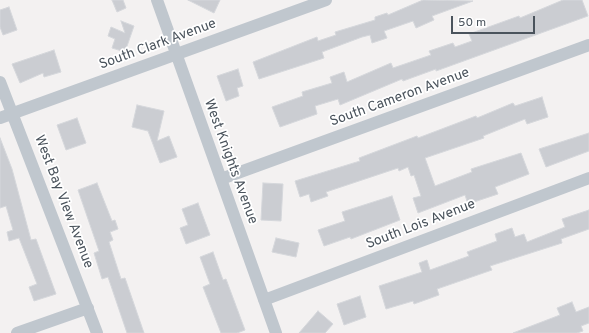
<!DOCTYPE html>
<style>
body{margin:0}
#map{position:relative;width:589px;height:333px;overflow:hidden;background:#f3f1f1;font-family:Overpass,sans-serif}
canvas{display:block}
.scale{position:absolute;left:451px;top:16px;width:84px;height:18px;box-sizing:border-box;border:2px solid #4a535c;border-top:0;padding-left:5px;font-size:12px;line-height:14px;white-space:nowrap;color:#4a535c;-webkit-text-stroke:3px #fff;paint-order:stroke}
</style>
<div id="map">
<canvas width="589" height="333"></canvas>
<div class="scale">50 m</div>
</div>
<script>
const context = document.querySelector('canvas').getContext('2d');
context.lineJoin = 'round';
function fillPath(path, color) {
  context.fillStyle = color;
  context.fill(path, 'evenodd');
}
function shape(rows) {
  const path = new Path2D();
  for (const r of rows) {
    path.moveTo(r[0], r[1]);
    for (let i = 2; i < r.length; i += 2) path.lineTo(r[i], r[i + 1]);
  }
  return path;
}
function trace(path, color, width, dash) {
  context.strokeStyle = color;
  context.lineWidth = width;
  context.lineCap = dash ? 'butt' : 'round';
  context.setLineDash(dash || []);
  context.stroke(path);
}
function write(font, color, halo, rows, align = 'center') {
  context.font = font + ' Overpass,sans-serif';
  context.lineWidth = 3.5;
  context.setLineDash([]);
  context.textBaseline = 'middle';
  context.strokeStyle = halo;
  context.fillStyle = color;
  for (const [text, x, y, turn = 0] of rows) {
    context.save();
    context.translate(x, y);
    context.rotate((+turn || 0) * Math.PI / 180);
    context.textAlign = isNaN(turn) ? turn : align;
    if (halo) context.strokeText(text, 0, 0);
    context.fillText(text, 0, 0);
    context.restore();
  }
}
const building = shape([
 [112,0,123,0,126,8,117,12,112,0],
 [188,0,220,0,214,13,188,0],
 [423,0,473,1,432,16,434,20,416,28,413,21,384,31,387,38,372,43,370,35,362,37,322,52,324,58,259,79,253,62,317,37,318,41,336,35,335,32,375,20,375,17,387,13,388,15,423,0],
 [563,0,582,0,588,16,436,71,436,69,403,81,402,79,340,105,338,99,315,106,317,114,280,127,272,107,303,96,302,92,332,83,330,77,344,72,347,82,391,63,393,68,431,55,429,51,453,43,455,47,472,41,469,34,519,16,520,18,563,0],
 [9,7,17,30,3,35,0,27,0,10,9,7],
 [121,21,134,26,125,52,112,48,115,39,108,36,111,27,125,33,121,21],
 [54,50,61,72,44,77,43,73,20,83,12,64,54,50],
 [238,69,243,86,237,88,239,96,226,101,217,76,238,69],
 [542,97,548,117,527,124,525,119,483,136,484,138,425,158,435,186,472,172,471,169,521,153,529,174,495,187,498,194,468,204,465,195,418,213,413,198,421,196,414,175,411,176,408,167,399,171,398,168,326,192,328,196,311,202,309,194,300,197,295,181,360,161,359,158,417,136,418,138,476,116,477,118,513,103,515,106,542,97],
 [137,105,164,111,157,141,169,136,177,157,160,163,148,131,132,127,137,105],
 [77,118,86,143,66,150,57,125,77,118],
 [589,133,589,151,546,167,539,149,589,133],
 [0,138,12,169,31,240,36,239,56,294,34,301,29,287,37,284,19,238,9,241,7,232,13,230,6,206,0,208,0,138],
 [97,183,112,221,115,220,118,229,110,232,113,240,109,242,121,279,125,278,144,333,127,333,108,277,102,279,94,253,99,251,78,190,97,183],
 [263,183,283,184,281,221,261,220,263,183],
 [392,196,400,220,351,239,350,237,324,246,318,230,345,221,342,212,392,196],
 [198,203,210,235,186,244,180,228,188,225,182,209,198,203],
 [589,210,589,229,561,239,562,243,490,266,492,270,437,289,439,295,414,304,413,301,386,309,379,286,422,272,419,263,427,260,430,270,469,256,467,252,497,241,495,234,512,228,515,237,524,234,527,242,565,227,562,219,589,210],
 [276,238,299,243,296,257,272,252,276,238],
 [213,252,223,280,226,279,245,330,237,333,221,333,203,287,210,284,200,257,213,252],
 [360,296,366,317,344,325,337,304,360,296],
 [572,302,576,312,589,307,589,323,581,326,583,331,577,333,513,333,560,315,557,308,572,302],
 [318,311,333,324,325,333,299,333,318,311]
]);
fillPath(building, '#cbcdd2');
trace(building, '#d5d7db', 1);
trace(shape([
 [157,0,276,333],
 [0,82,97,333],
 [0,118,326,0],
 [221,179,589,45],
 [264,300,589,178],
 [17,333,88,308]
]), '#c0c7ce', 12);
write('14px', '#4a535c', '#fff', [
 ["South Clark Avenue",158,45,-20],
 ["South Cameron Avenue",400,98,-20],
 ["West Knights Avenue",230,162,70],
 ["West Bay View Avenue",63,202,69],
 ["South Lois Avenue",421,225,-21]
]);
</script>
